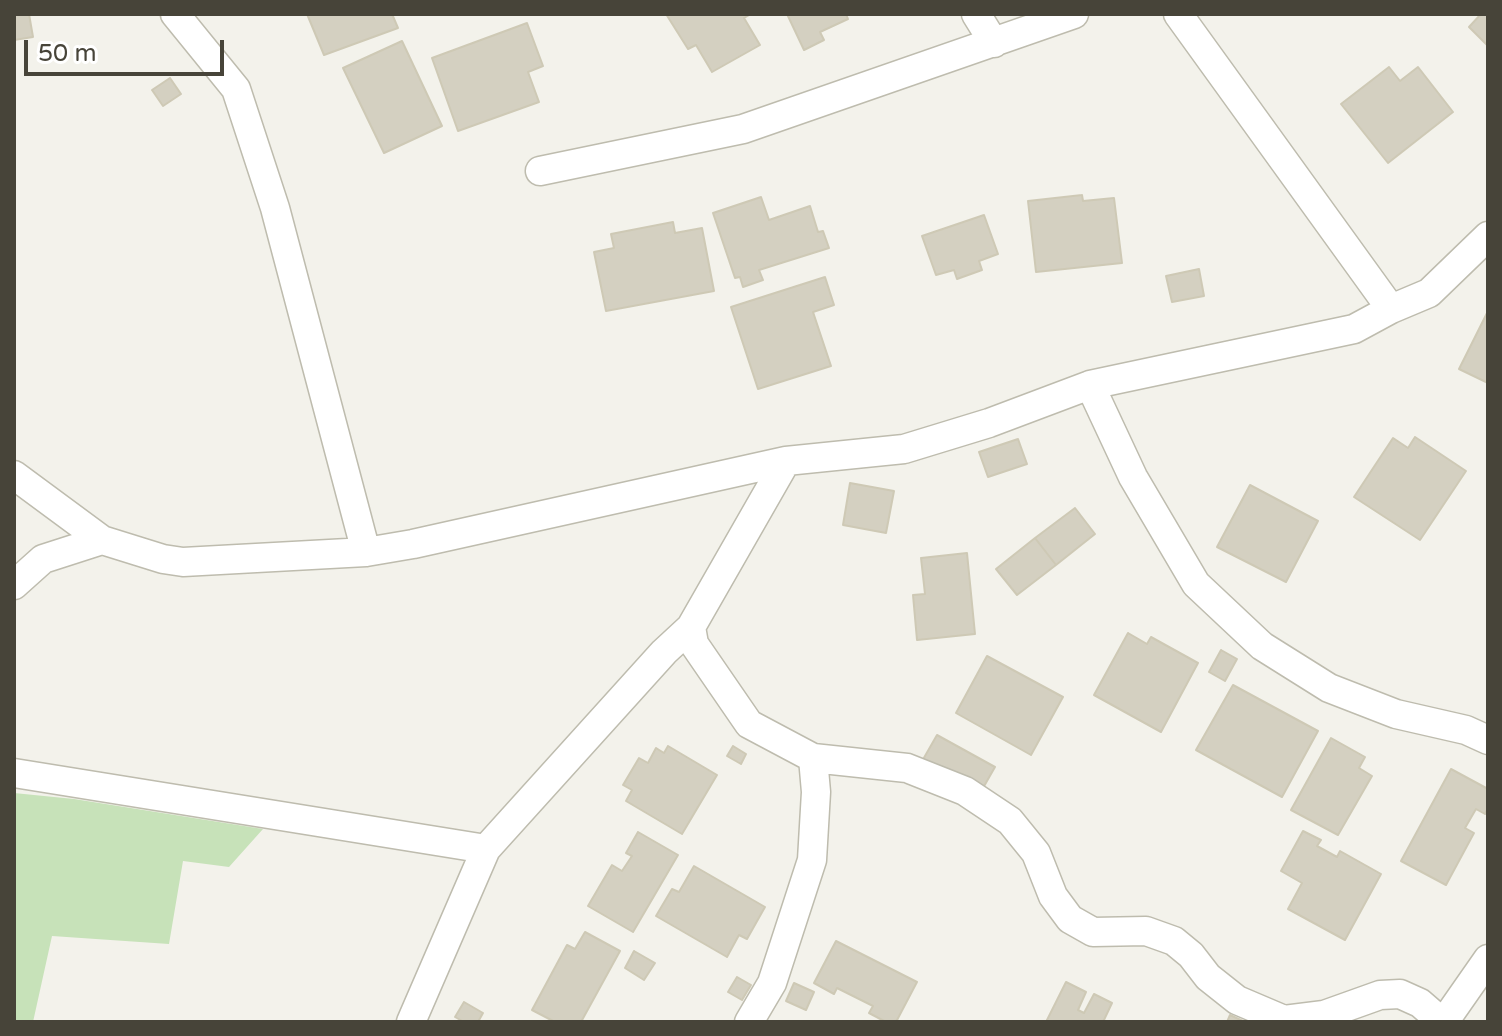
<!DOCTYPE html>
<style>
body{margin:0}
#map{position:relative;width:1502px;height:1036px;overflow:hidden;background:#f3f2eb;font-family:"Varela Round",sans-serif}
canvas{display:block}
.frame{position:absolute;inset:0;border:16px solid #474439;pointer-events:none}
.scale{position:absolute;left:24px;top:40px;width:200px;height:36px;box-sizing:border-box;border:4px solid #474439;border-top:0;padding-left:10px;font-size:24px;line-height:28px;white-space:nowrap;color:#474439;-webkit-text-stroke:6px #fff;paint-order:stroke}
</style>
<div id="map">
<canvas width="1502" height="1036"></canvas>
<div class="frame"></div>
<div class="scale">50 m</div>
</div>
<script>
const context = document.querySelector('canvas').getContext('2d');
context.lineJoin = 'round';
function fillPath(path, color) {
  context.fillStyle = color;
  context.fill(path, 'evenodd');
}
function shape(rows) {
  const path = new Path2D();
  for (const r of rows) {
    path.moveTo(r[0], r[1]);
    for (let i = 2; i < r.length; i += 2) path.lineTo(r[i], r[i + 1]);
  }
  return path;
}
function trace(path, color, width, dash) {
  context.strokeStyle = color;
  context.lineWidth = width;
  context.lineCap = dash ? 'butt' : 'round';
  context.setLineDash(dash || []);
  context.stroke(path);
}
fillPath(shape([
 [14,793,74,799,263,829,229,867,183,861,169,944,52,936,33,1022,14,1022]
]), '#c7e2b9');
const building = shape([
 [14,14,29,14,33,37,14,40,14,14],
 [307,14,392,14,398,28,324,55,307,14],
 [666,14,751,14,744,18,760,45,712,72,696,45,688,49,666,14],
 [787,14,846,14,848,19,820,32,824,40,804,50,787,14],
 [1481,14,1488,14,1488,46,1469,27,1481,14],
 [527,23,543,66,528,72,539,102,458,131,432,58,527,23],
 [402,41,442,126,384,153,343,68,402,41],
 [1389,67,1400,81,1418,67,1453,112,1388,163,1341,104,1389,67],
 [170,78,181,94,163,106,152,90,170,78],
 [1082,195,1083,201,1114,198,1122,263,1036,272,1028,201,1082,195],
 [761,197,769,220,810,206,818,232,823,231,829,248,759,270,763,280,743,287,740,277,735,278,713,213,761,197],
 [984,215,998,254,979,261,982,270,957,279,954,270,936,275,922,236,984,215],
 [673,222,675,233,702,228,714,291,606,311,594,252,614,248,611,234,673,222],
 [1199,269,1204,296,1172,302,1166,276,1199,269],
 [825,277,834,305,813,312,831,366,758,389,731,307,825,277],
 [1488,311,1488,383,1459,369,1488,311],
 [1415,437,1466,471,1420,540,1354,497,1393,438,1408,448,1415,437],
 [1018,439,1027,464,988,477,979,452,1018,439],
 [850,483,894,491,886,533,843,525,850,483],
 [1250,485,1318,521,1286,582,1217,547,1250,485],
 [1075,508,1095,534,1056,565,1035,538,1075,508],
 [1035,538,1056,565,1017,595,996,569,1035,538],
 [967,553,975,634,917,640,913,595,925,594,921,558,967,553],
 [1128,633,1147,644,1151,637,1198,663,1161,732,1094,695,1128,633],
 [1221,650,1237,659,1225,681,1209,672,1221,650],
 [987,656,1063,697,1031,755,956,713,987,656],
 [1233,685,1318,731,1282,797,1196,750,1233,685],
 [937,735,995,767,979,795,921,763,937,735],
 [1331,738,1365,757,1359,768,1372,776,1338,835,1291,810,1331,738],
 [668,746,717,775,682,834,626,801,632,790,623,785,639,758,648,763,656,748,664,753,668,746],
 [733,746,746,754,741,764,727,756,733,746],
 [1451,769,1488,789,1488,808,1485,814,1476,809,1465,828,1474,833,1446,885,1401,861,1451,769],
 [1303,831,1321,840,1317,846,1337,857,1340,851,1381,874,1345,940,1288,909,1302,883,1281,871,1303,831],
 [638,832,678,855,633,932,588,906,612,865,622,871,632,856,626,853,638,832],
 [694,866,765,907,747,939,739,935,727,957,656,916,672,889,679,892,694,866],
 [585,932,620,951,581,1022,555,1022,532,1010,567,945,575,949,585,932],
 [836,941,917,982,896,1022,886,1022,869,1013,873,1006,837,988,834,994,814,983,836,941],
 [634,951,655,963,644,980,625,968,634,951],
 [737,977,751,985,742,1000,728,992,737,977],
 [1066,982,1086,992,1078,1010,1084,1013,1094,994,1112,1003,1103,1022,1046,1022,1066,982],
 [794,983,814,992,806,1010,786,1001,794,983],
 [464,1002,483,1013,478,1022,464,1022,455,1017,464,1002],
 [1230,1015,1245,1022,1227,1022,1230,1015]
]);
fillPath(building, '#d4d0c1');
trace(building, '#cec9b5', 2);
const street = shape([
 [175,14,236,89,275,208,366,552],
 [976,14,994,43],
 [1178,14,1391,309],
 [540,171,743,129,1074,14],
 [1090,385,1133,477,1196,584,1262,646,1329,688,1396,714,1466,730,1488,740],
 [14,475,102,540,163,559,183,562,366,552,413,544,786,461,904,449,989,423,1090,385,1354,329,1391,309,1429,293,1488,236],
 [14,585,43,559,102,540],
 [691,627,694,644,749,724,813,758,907,768,965,791,1010,821,1036,853,1053,896,1070,919,1093,932,1146,931,1174,941,1191,955,1208,977,1237,1000,1284,1020,1324,1015,1380,995,1400,994,1420,1003,1442,1022],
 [14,773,486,849],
 [411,1022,486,849,664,652,691,627,786,461],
 [749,1022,772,983,812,860,816,792,813,758],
 [1444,1022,1488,959]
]);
trace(street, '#bebcae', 31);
trace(street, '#fff', 28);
</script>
